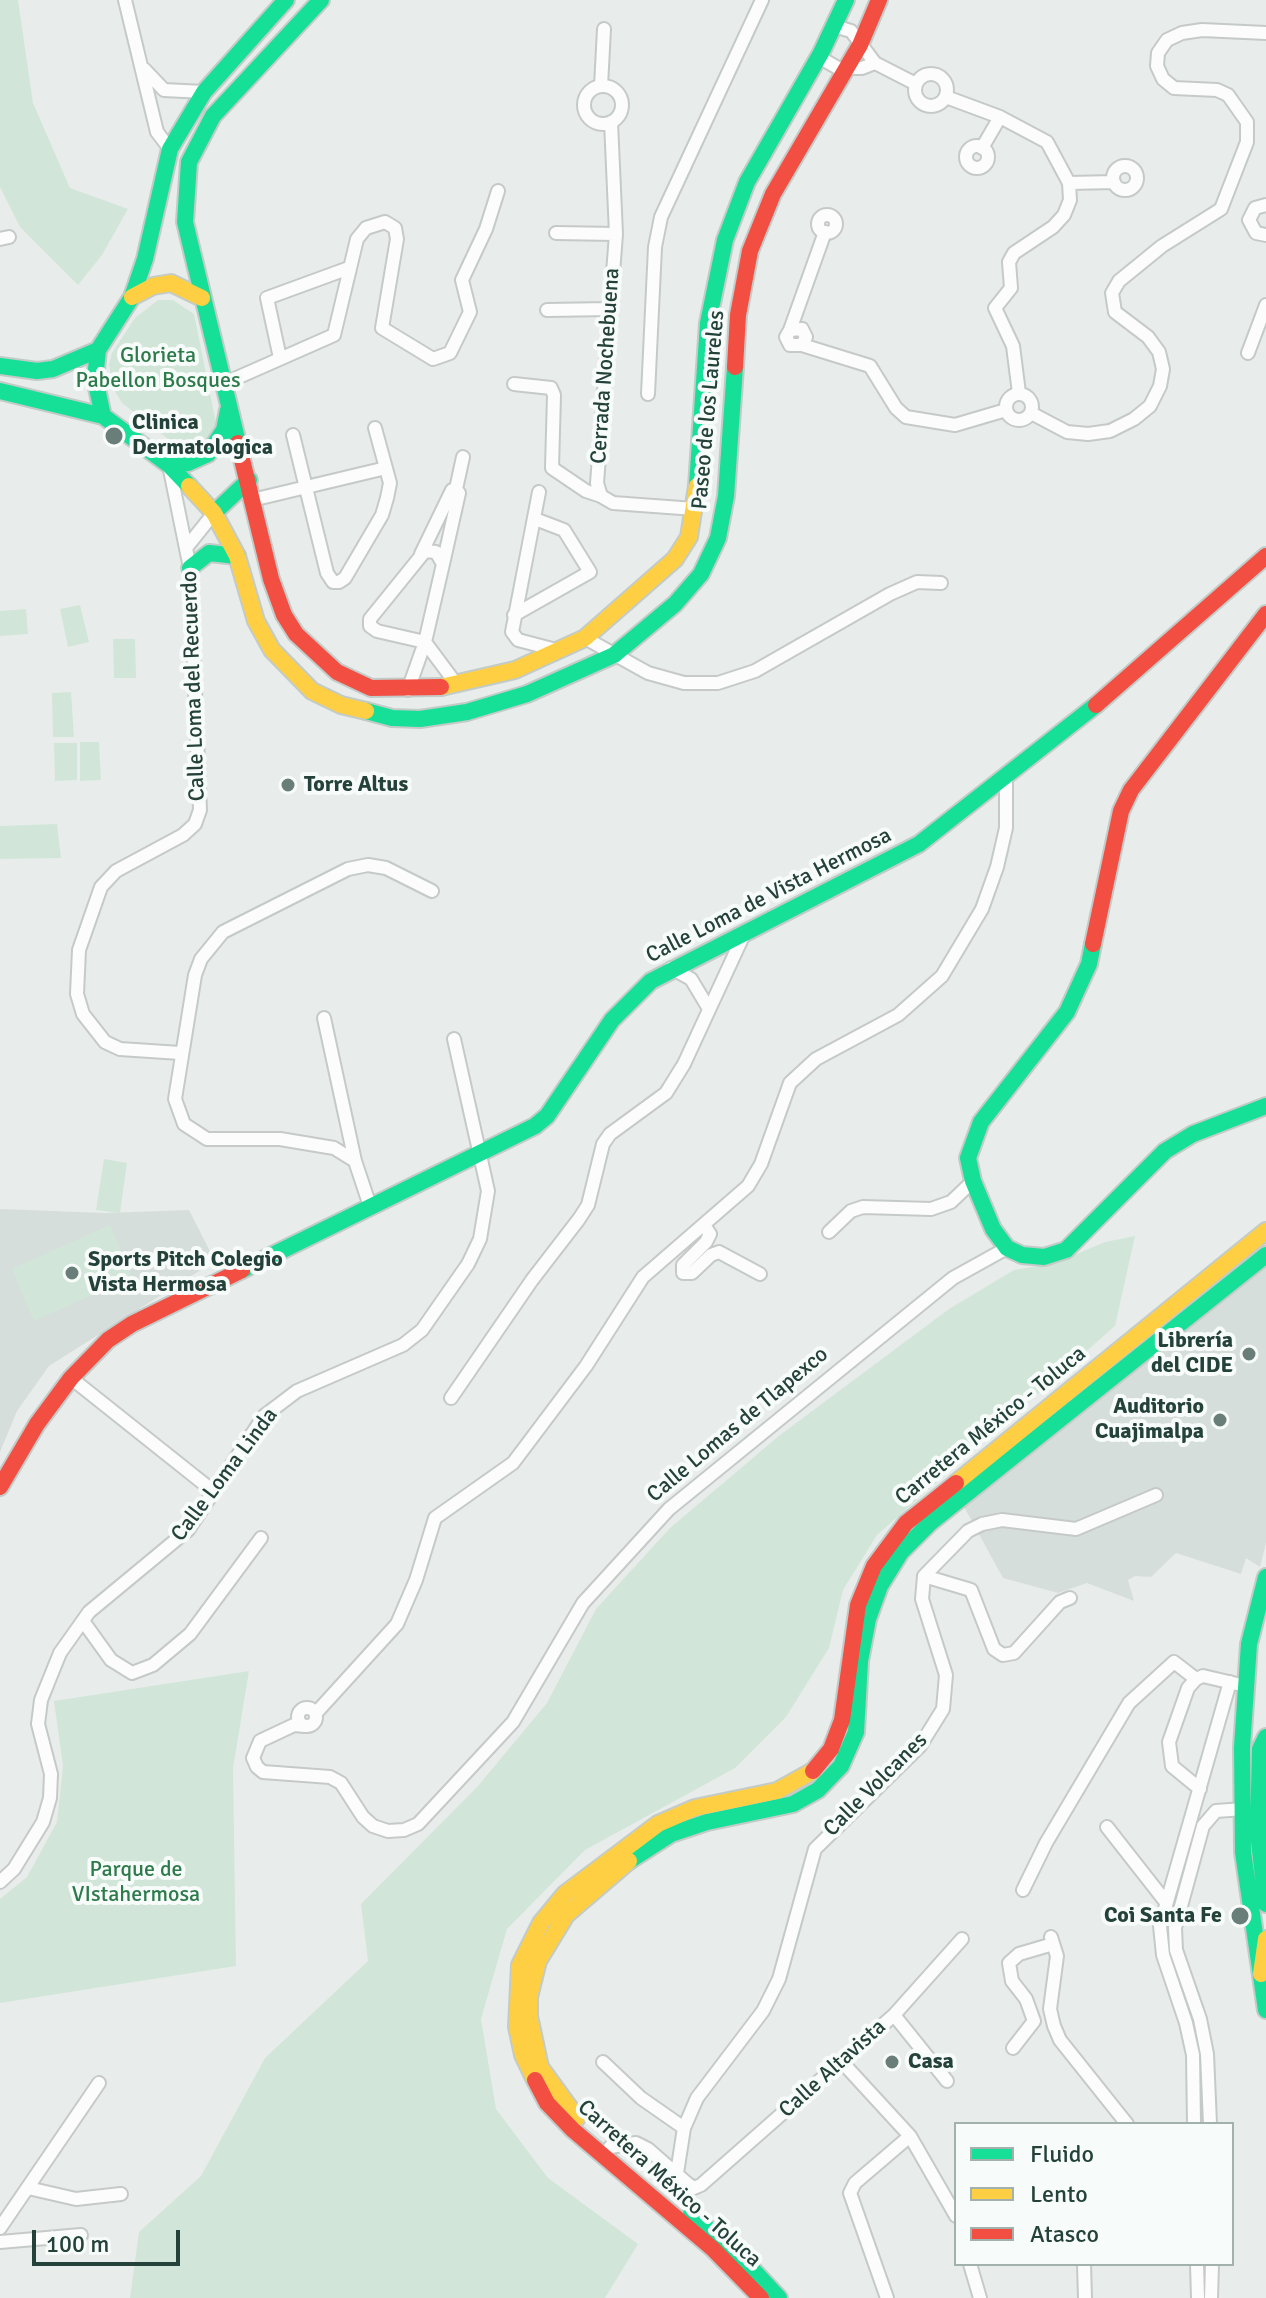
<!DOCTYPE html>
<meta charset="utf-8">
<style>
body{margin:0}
#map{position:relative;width:1266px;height:2298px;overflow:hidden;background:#e8edeb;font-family:Signika,sans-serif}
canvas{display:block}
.legend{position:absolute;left:954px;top:2122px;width:280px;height:144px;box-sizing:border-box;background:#f7fbf9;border:2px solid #a3b1ad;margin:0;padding:10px 14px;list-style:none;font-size:24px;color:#24423a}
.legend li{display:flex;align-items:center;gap:16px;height:40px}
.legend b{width:40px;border:2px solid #a3b1ad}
.scale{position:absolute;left:32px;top:2230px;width:148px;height:36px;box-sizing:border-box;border:4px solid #24423a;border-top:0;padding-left:10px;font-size:24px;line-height:28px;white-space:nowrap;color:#24423a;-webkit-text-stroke:6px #f7fbf9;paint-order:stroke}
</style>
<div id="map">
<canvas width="1266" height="2298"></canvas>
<ul class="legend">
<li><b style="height:10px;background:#16e098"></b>Fluido</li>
<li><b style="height:10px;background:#ffcf43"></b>Lento</li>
<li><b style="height:10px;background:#f24e42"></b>Atasco</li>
</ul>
<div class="scale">100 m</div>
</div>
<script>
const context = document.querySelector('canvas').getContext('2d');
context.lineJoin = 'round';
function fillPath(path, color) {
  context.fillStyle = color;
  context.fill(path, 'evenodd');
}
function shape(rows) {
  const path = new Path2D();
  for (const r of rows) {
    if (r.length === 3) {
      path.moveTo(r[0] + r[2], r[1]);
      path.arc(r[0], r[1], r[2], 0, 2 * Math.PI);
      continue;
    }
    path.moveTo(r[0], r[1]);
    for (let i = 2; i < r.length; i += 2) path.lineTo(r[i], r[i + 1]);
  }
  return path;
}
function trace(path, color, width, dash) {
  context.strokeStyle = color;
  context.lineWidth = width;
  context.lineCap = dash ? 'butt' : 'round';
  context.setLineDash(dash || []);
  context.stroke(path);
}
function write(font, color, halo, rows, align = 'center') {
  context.font = font + ' Signika,sans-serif';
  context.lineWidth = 8;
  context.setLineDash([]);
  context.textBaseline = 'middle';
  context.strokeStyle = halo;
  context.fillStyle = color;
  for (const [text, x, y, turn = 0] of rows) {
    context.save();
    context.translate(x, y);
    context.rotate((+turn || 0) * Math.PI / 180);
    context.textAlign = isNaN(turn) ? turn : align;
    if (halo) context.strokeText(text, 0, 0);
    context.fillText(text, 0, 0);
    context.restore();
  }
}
fillPath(shape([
 [0,1209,106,1213,189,1210,215,1261,49,1366,17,1411,0,1452],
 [1266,1266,1266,1543,1260,1567,1246,1558,1241,1574,1176,1553,1151,1577,1135,1576,1128,1580,1134,1601,1087,1583,1058,1593,1003,1578,963,1505]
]), '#d6dedb');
fillPath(shape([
 [0,0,18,0,33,103,70,188,128,209,102,255,78,285,20,227,0,187],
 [158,300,173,300,194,314,216,423,210,438,193,448,172,442,122,403,114,390,109,364,112,353,135,318],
 [80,605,89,642,68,647,60,609],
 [26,609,28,634,0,636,0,611],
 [113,639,135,639,136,678,114,678],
 [71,692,74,737,53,737,52,693],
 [80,742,99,742,101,780,80,781],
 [54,743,77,743,77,780,55,781],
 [57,824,61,858,0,859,0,826],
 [104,1159,127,1163,120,1213,96,1210],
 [110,1225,132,1277,34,1321,12,1269],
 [1135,1236,1115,1326,877,1535,843,1590,829,1648,786,1717,735,1768,585,1850,507,1929,481,2019,496,2109,548,2178,638,2244,605,2298,130,2298,139,2232,201,2176,265,2058,368,1961,361,1904,478,1786,547,1703,596,1609,670,1528,780,1435,949,1309,1014,1270,1055,1263,1105,1242],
 [249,1671,233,1768,236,1966,0,2003,0,1899,27,1877,57,1822,63,1766,54,1701]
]), '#d1e6d8');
const street = shape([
 [125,0,157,132,170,149],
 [821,53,824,60,838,68,862,68,875,63,851,31,834,26],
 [875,63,916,84],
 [144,69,164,90,204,92],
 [931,90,16],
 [601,86,604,29],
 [603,105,19],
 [946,97,1000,117,1047,142,1069,183,1070,200,1064,215,1053,227,1014,253,1009,262,1011,288,995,308,1013,346,1019,393],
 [611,122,616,234,597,483,601,496,613,503,695,509],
 [977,157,11],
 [982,148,1000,117],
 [1125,178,12],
 [1069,183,1114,182],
 [1266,205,1255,208,1249,220,1256,233,1266,235],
 [827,224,9],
 [556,233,616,234],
 [0,239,9,237],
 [547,310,610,309],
 [790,330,825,232],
 [802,345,806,337,802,329,790,330,786,337,790,345,802,345,870,366,896,408,906,417,955,425,1006,410],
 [1248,353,1266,305],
 [280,358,267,298,349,268],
 [223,384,334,335,357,239,366,228,385,222,395,228,397,239,382,328,433,359,450,353,470,312,462,280,486,229,498,191],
 [514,384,551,388,554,395,552,468,586,491,601,496],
 [648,394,655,247,661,217,762,0],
 [1019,407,13],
 [1031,413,1067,432,1088,434,1110,431,1134,419,1150,406,1160,386,1163,369,1159,352,1148,337,1115,312,1112,293,1119,281,1162,246,1221,209,1247,142,1247,122,1228,95,1217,90,1174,88,1163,79,1157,66,1158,53,1167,40,1182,33,1202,30,1266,33],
 [293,435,327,573,333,582,339,582,345,578,382,515,387,498,390,483,375,428],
 [169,465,190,568,200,810,195,824,183,835,116,871,101,887,79,950,77,994,83,1014,105,1042,120,1049,180,1053],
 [456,489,463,457],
 [539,492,512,632,518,640,560,651],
 [252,500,386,468],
 [186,548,214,513],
 [421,554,452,490,456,489,459,493,443,564],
 [514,615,590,572,564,530,535,519],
 [585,638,648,673,684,683,718,683,755,671,890,594,917,582,941,583],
 [408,690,425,642,443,564,436,552,425,551,370,619,370,626,377,631,425,642,457,685],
 [671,968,691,979,709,1009],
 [324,1018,355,1161],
 [370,1206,355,1161,334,1148,280,1139,207,1139,184,1124,175,1099,195,975,201,959,223,932,348,869,368,865,386,868,432,891],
 [704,1225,710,1234,706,1242,683,1265,683,1273,692,1273,711,1255,719,1252,760,1274],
 [829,1232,851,1211,863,1207,931,1209,951,1202,973,1181],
 [71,1378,213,1491],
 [451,1398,532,1280,579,1219,588,1205,603,1144,610,1134,666,1093,684,1064,745,932],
 [924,1576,971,1590,994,1649,1003,1655,1014,1653,1060,1602,1070,1598],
 [83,1621,111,1660,132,1673,153,1665,190,1634,261,1538],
 [307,1717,9],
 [316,1713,397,1624,416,1580,435,1518,513,1463,586,1366,643,1277,748,1186,761,1164,790,1083,816,1059,898,1015,942,976,982,909,997,867,1006,828,1006,779],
 [305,1726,294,1725,260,1741,253,1758,257,1767,263,1772,330,1777,341,1783,363,1817,373,1826,388,1831,404,1830,418,1824,513,1722,583,1603,669,1509,953,1278,1007,1248],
 [1200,1789,1172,1766,1169,1742,1188,1688,1196,1679,1203,1676,1237,1684],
 [1107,1827,1165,1901],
 [0,1882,14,1869,43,1822,50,1798,51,1774,38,1724,41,1700,60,1653,89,1612,188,1530,264,1416,297,1391,403,1345,422,1330,468,1264,480,1239,488,1191,454,1039],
 [1023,1890,1046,1843,1129,1703,1174,1662,1196,1679],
 [1051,1937,1057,1956,1050,2009,1054,2026,1060,2040,1127,2124],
 [894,2015,947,2081],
 [1013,2048,1034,2021,1026,1999,1012,1981,1009,1963,1019,1954,1053,1944],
 [603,2062,641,2098,684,2128],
 [842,2062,910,2136,956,2216],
 [1194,2124,1193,2055,1186,2023,1163,1955,1160,1926,1230,1682],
 [1210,2124,1207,2054,1200,2019,1176,1950,1175,1928,1203,1826,1216,1811,1244,1809],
 [610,2147,636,2143,648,2149,688,2184,694,2188,701,2185,894,2015,962,1939],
 [677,2173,684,2128,697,2098,763,2011,779,1979,815,1849,920,1746,943,1709,946,1675,922,1599,924,1576,968,1531,982,1524,1002,1520,1076,1529,1156,1495],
 [28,2188,76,2199,121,2194],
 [0,2228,99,2083],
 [0,2242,81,2235],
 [970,2264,980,2298],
 [1084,2264,1085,2298],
 [1197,2264,1198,2298],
 [887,2298,850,2193,855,2183,910,2136],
 [1211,2298,1212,2264]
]);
const fast = shape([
 [0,366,37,371,53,369,98,350],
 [0,391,103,416],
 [238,443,185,222,189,162,213,116,321,0],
 [169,465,188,463,208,454,224,430,228,410],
 [189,486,169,465,103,416,95,379,98,350,132,297,145,259,170,149,204,92,286,0],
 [697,486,708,323,725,240,747,182,821,53,846,0],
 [214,513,249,480],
 [190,568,209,553,237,556],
 [366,711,392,718,420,719,467,712,527,694,614,655,675,604,701,574,718,538,726,496,735,367],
 [1093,944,1089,964,1067,1012,981,1122,968,1158,973,1181,993,1229,1007,1248,1022,1255,1044,1257,1066,1250,1165,1151,1193,1134,1266,1106],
 [242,1270,535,1126,547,1116,612,1020,651,981,919,844,1096,705],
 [1266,1577,1249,1644,1242,1747,1243,1852,1266,2010],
 [1266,1737,1260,1749,1258,1832,1266,1904],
 [629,1861,671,1834,707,1822,793,1804,818,1790,841,1766,856,1732,860,1661,868,1619,880,1586,901,1552,930,1523,1266,1255],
 [691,2214,741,2257,779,2298]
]);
const slow = shape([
 [132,297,153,286,171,283,202,298],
 [189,486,214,513,237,556,256,621,272,650,312,691,341,705,366,711],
 [441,687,515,670,585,638,675,559,689,537,697,486],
 [956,1483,1266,1231],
 [1261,1974,1266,1939],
 [535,2080,523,2055,517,2027,520,1965,541,1923,565,1894,658,1824,695,1808,777,1791,813,1771],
 [577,2118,540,2067,529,2016,529,1997,538,1961,566,1915,629,1861]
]);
const jam = shape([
 [735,367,738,315,750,251,773,194,860,45,879,0],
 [238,443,271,579,284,615,296,634,337,672,371,688,441,687],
 [1096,705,1266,556],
 [1093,944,1121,811,1131,790,1266,614],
 [0,1487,37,1424,71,1378,108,1340,132,1324,242,1270],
 [813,1771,831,1749,842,1720,858,1605,874,1566,906,1523,956,1483],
 [535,2080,547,2103,573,2130,713,2249,761,2298]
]);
trace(street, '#c5cac8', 16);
trace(fast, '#c3cbc8', 20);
trace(slow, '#c3cbc8', 20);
trace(jam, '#c3cbc8', 20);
trace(street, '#fcfcfc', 12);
trace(fast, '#16e098', 16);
trace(slow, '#ffcf43', 16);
trace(jam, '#f24e42', 16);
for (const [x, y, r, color] of [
 [114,436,10,"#697e78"],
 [288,785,8,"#697e78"],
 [72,1273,8,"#697e78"],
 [1249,1354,8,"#697e78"],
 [1220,1420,8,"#697e78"],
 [1240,1916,10,"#697e78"],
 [892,2062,8,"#697e78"]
]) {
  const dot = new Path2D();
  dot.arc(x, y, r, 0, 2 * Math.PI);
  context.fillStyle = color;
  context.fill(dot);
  trace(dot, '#f7fbf9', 3);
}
write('22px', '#2d7a4b', '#f7fbf9', [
 ["Glorieta",158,356],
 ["Pabellon Bosques",158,381],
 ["Parque de",136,1870],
 ["VIstahermosa",136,1895]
]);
write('22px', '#24423a', '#f7fbf9', [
 ["Cerrada Nochebuena",606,366,-86],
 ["Paseo de los Laureles",709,410,-85],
 ["Calle Loma del Recuerdo",194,686,-92],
 ["Calle Loma de Vista Hermosa",769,896,-27],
 ["Calle Lomas de Tlapexco",738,1425,-40],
 ["Carretera México - Toluca",991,1426,-39],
 ["Calle Loma Linda",225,1475,-53],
 ["Calle Volcanes",876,1785,-45],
 ["Calle Altavista",833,2069,-42],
 ["Carretera México - Toluca",669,2184,42]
]);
write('bold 22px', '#24423a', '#f7fbf9', [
 ["Clinica",132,423],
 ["Dermatologica",132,448],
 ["Torre Altus",304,785],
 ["Sports Pitch Colegio",88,1260],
 ["Vista Hermosa",88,1285],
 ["Librería",1233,1341,"right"],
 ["del CIDE",1233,1366,"right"],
 ["Auditorio",1204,1407,"right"],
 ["Cuajimalpa",1204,1432,"right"],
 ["Coi Santa Fe",1222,1916,"right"],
 ["Casa",908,2062]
], 'left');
</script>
